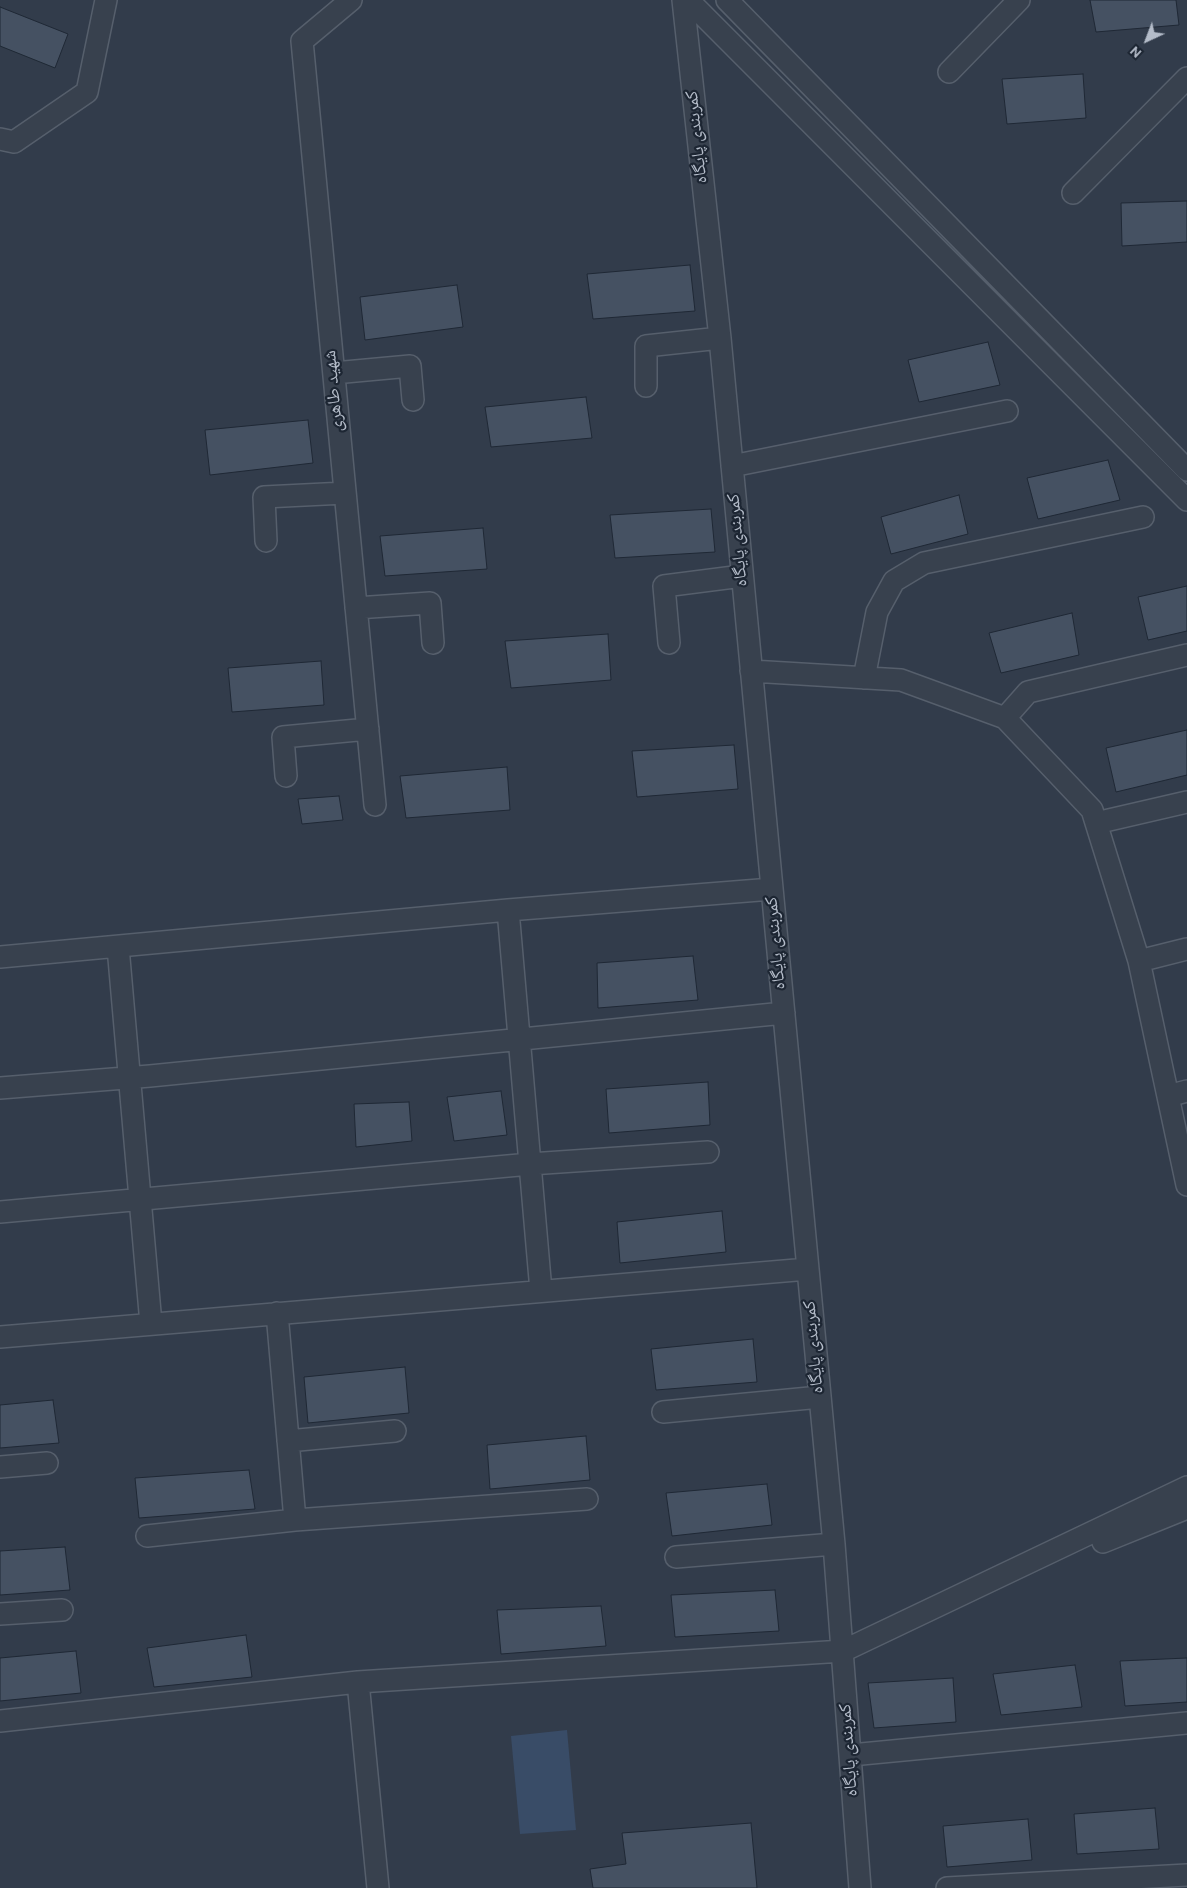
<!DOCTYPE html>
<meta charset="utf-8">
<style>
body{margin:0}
#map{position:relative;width:1187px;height:1888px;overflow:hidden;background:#242f3e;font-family:Overpass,sans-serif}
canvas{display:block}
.north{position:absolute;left:1122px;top:15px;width:50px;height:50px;-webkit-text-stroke:4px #1d2633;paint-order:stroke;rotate:223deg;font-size:14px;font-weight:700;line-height:20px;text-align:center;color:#b4bcc9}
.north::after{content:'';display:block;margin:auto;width:18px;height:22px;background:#b4bcc9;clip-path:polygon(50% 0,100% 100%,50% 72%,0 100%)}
</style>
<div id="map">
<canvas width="1187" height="1888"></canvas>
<div class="north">N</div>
</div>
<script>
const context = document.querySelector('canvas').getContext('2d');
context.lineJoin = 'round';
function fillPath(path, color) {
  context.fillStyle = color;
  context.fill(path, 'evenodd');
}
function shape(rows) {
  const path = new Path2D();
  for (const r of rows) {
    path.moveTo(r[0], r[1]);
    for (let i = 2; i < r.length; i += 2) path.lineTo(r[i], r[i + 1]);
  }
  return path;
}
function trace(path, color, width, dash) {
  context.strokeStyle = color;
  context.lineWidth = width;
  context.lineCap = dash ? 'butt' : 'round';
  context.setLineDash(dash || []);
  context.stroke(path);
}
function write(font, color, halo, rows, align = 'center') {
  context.font = font + ' Overpass,"Noto Naskh Arabic",sans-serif';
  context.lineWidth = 4.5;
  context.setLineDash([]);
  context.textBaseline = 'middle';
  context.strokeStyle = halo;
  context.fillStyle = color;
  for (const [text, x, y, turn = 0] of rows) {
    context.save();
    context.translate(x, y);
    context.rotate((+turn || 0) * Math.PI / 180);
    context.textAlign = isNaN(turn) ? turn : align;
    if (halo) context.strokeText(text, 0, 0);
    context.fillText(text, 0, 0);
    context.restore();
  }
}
fillPath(shape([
 [0,0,1187,0,1187,1888,0,1888]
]), '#323c4b');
fillPath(shape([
 [567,1730,576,1830,520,1834,511,1736]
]), '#394c67');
const building = shape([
 [1090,0,1176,0,1179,25,1096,32,1090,0],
 [0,7,68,34,55,68,0,46,0,7],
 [1083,74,1086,118,1007,124,1002,79,1083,74],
 [1187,201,1187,242,1122,246,1121,203,1187,201],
 [690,265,695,311,593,319,587,274,690,265],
 [457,285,463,327,365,340,360,297,457,285],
 [988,342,1000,385,919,402,908,360,988,342],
 [586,397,592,438,491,447,485,407,586,397],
 [308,420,313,463,210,475,205,430,308,420],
 [1108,460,1120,500,1038,519,1027,478,1108,460],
 [959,495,968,534,891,554,881,517,959,495],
 [711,509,715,552,615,558,610,515,711,509],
 [483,528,487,569,385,576,380,536,483,528],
 [1187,586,1187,631,1148,640,1138,597,1187,586],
 [1072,613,1079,655,1001,673,989,633,1072,613],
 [608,634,611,680,511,688,505,641,608,634],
 [321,661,324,705,232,712,228,668,321,661],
 [1187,730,1187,775,1116,792,1106,748,1187,730],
 [734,745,738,789,637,797,632,751,734,745],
 [507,767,510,810,406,818,400,776,507,767],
 [339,796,343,820,302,824,298,799,339,796],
 [693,956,698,1000,598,1008,597,963,693,956],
 [708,1082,710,1125,609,1133,606,1089,708,1082],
 [501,1091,507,1135,454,1141,447,1097,501,1091],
 [409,1102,412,1141,356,1147,354,1104,409,1102],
 [722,1211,726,1252,620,1263,617,1222,722,1211],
 [753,1339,757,1382,656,1390,651,1349,753,1339],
 [405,1367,409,1413,308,1423,304,1377,405,1367],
 [53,1400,59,1443,0,1448,0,1405,53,1400],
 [586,1436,590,1480,490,1489,487,1445,586,1436],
 [249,1470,255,1509,139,1518,135,1478,249,1470],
 [767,1484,772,1525,672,1536,666,1493,767,1484],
 [65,1547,70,1590,0,1595,0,1551,65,1547],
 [775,1590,779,1631,675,1637,671,1595,775,1590],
 [601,1606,606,1646,501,1654,497,1610,601,1606],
 [246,1635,252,1677,154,1687,147,1648,246,1635],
 [76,1651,81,1693,0,1701,0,1658,76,1651],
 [1187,1658,1187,1702,1125,1706,1120,1661,1187,1658],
 [1075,1665,1082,1707,1001,1715,993,1674,1075,1665],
 [953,1678,956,1722,874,1728,868,1683,953,1678],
 [1155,1808,1159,1849,1077,1854,1074,1814,1155,1808],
 [1028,1819,1032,1860,947,1867,943,1826,1028,1819],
 [751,1823,757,1888,593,1888,590,1869,626,1864,622,1833,751,1823]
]);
fillPath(building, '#455162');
trace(building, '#1f2835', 1);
const minor = shape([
 [351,0,302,41,375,805],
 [683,0,720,338,834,1544,860,1888],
 [688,0,1187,500],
 [727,0,1187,470],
 [949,72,1019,0],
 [0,139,14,142,87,92,106,0],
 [1073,193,1187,78],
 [334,373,410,366,413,400],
 [646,386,646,346,720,338],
 [732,466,1007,411],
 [266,541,264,497,345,493],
 [356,608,430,603,433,643],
 [669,643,664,586,742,576],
 [751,671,901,680,1005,718,1092,810,1139,961,1187,1185],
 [864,678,877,612,894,581,924,563,1143,517],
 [1005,718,1028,692,1187,655],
 [286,776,283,737,368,729],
 [1096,823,1187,802],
 [508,910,541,1291],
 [118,947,151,1324],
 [0,957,508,910,772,889],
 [1139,961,1187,949],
 [0,1088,150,1076,784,1013],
 [1168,1096,1187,1091],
 [0,1212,530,1164,708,1152],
 [277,1313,295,1520],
 [0,1337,808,1269],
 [663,1412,820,1397],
 [288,1441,395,1431],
 [0,1467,47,1463],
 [147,1536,295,1520,587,1499],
 [1103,1542,1187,1508],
 [676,1557,834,1544],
 [0,1614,62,1610],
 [358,1682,378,1888],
 [0,1721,358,1682,843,1651,1187,1487],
 [851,1755,1187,1723],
 [947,1888,1187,1875]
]);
trace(minor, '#565f6c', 24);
trace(minor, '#38414e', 21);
write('18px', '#b4bcc9', '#1d2633', [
 ["کمربندی پایگاه",698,137,-96],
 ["شهید طاهری",335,391,-95],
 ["کمربندی پایگاه",739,540,-95],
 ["کمربندی پایگاه",777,943,-95],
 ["کمربندی پایگاه",815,1347,-95],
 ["کمربندی پایگاه",850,1750,-94]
]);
</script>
